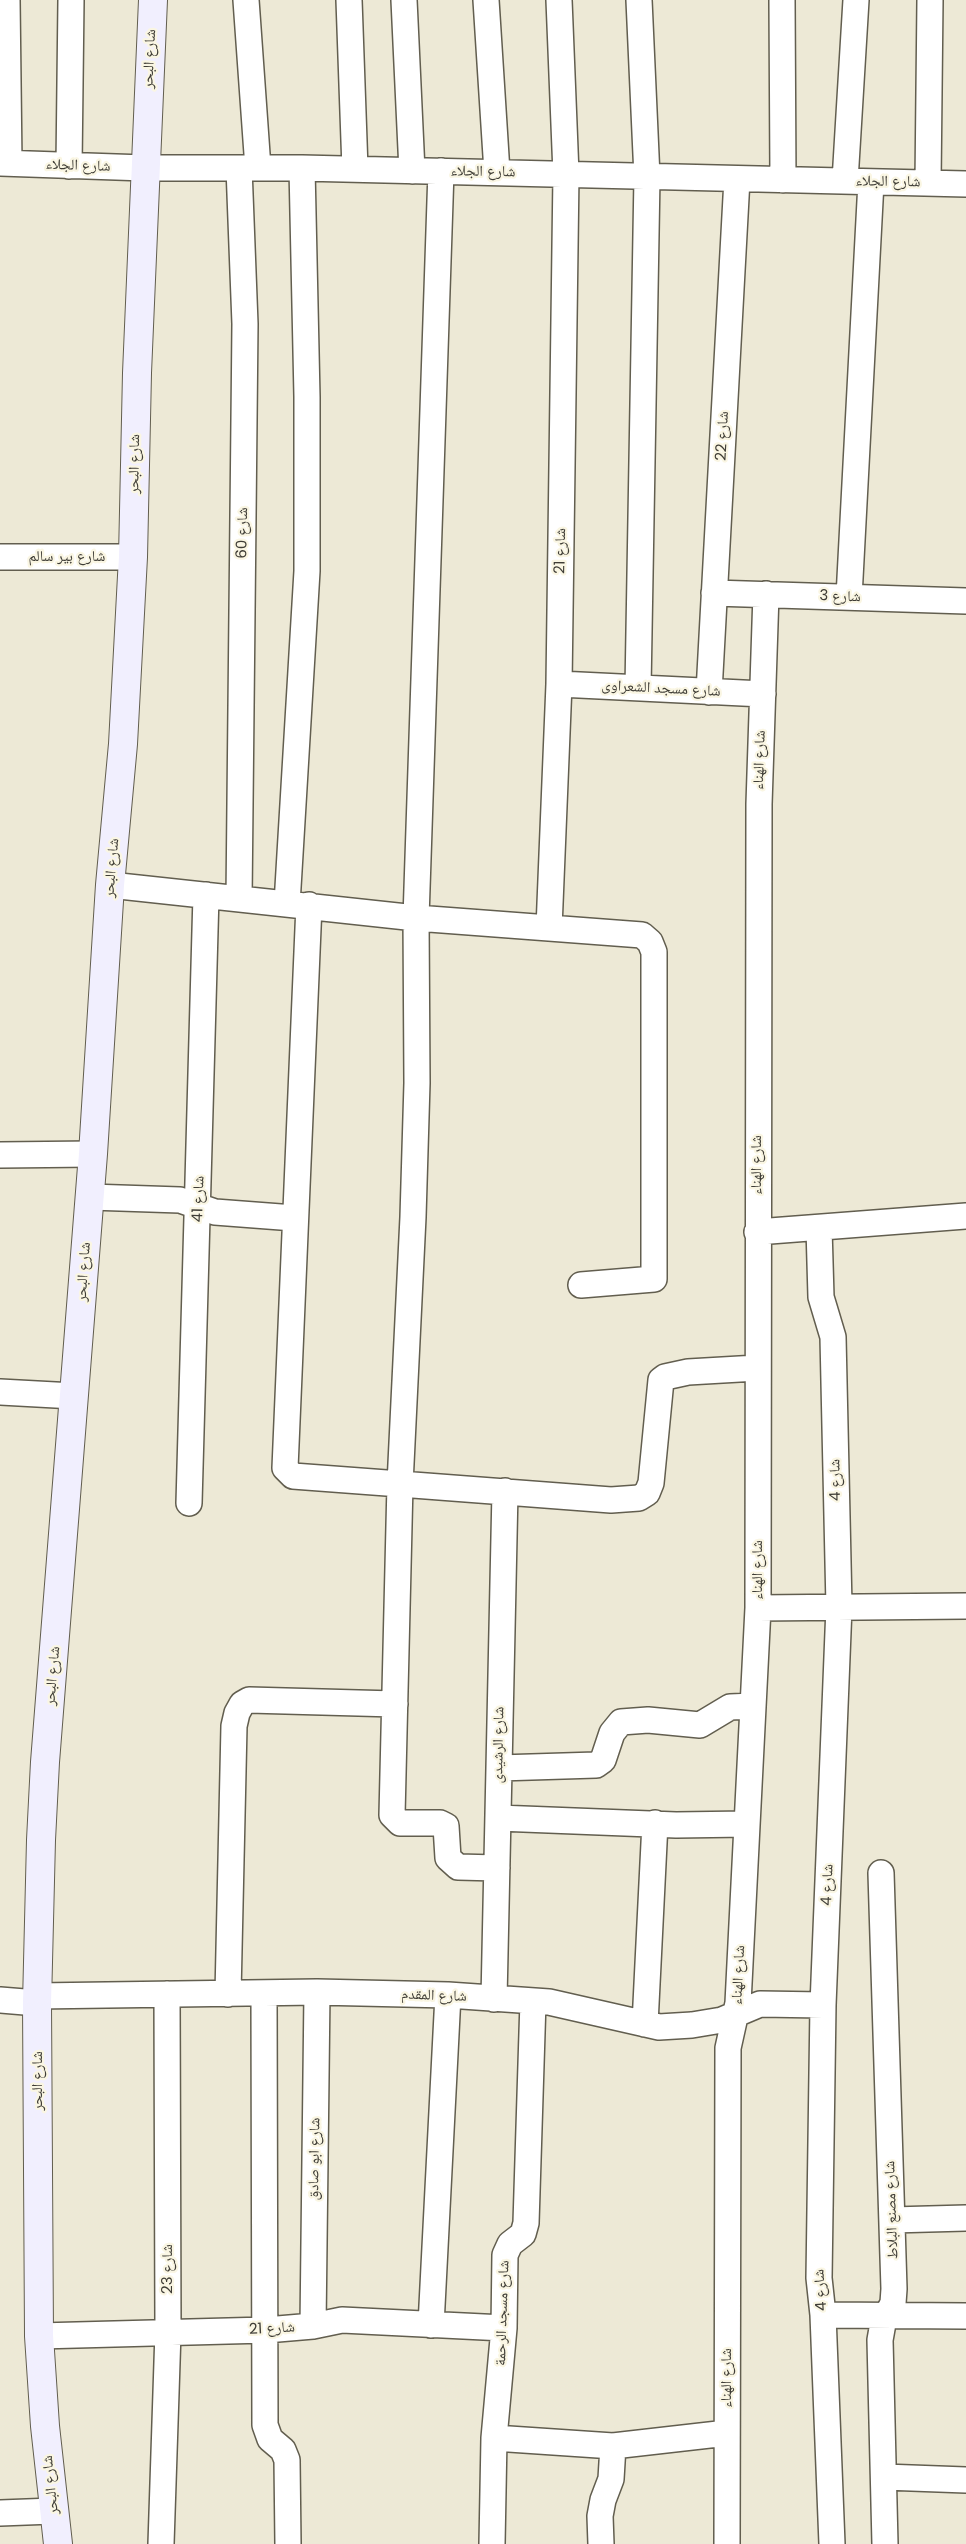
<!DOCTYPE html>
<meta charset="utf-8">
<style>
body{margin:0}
canvas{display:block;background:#ede9d6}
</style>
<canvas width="966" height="2544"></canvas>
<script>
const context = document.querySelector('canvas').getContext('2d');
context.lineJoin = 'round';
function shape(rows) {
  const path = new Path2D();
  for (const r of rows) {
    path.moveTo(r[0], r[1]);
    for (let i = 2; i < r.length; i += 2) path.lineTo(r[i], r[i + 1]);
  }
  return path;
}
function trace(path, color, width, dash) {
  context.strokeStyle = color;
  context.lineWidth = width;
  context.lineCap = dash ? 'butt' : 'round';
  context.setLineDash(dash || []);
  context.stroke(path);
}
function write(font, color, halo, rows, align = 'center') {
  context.font = font + ' Poppins,"Noto Naskh Arabic",sans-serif';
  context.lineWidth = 4.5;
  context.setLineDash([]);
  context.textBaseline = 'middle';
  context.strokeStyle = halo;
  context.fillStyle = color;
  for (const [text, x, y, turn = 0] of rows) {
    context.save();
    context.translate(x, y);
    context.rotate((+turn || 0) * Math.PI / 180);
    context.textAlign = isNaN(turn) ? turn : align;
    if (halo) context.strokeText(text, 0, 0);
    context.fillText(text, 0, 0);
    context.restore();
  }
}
const street = shape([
 [7,0,9,163],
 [246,0,258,168],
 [349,0,355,169],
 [404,0,412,171],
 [486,0,497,172],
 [782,0,783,180],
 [0,163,145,168,302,168,966,184],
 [69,166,71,0],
 [239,168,245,324,239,899],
 [845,181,856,0],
 [928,183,930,0],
 [0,557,133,557],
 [714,593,966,601],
 [849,597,871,182],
 [559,684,763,694],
 [638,688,647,177,639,0],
 [709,692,737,179],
 [110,885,416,918,642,935,650,942,654,952,654,1279,581,1285],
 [287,904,307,571,307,397,302,168],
 [309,905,285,1468,293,1476,400,1484,413,1217,417,1083,416,918,441,171],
 [549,928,559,684,566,174,559,0],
 [0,1155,93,1154],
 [90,1197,180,1200,215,1212,294,1218],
 [819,1228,821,1297,833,1337,839,1607,823,2005,819,2278,823,2315,832,2544],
 [757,1232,966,1216],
 [0,1392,74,1396],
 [189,1503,206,895],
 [758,1608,966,1606],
 [499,1768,596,1765,603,1760,612,1733,621,1722,648,1720,700,1725,730,1707,753,1706],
 [498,1818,676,1825,747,1824],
 [497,1868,458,1867,448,1858,446,1826,440,1823,400,1823,392,1815,400,1484,611,1500,639,1498,647,1493,651,1483,661,1380,665,1377,688,1372,757,1368],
 [881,1873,894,2289,893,2303,883,2323,880,2340,885,2544],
 [264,1993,265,2425,270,2439,283,2450,287,2460,288,2544],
 [228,1994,234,1726,237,1713,242,1704,249,1700,395,1704],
 [37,1996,317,1992,448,1995,549,2002,659,2027,692,2025,722,2020,760,2004,823,2005],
 [494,1999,505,1491],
 [0,2000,37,2003],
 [645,2024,655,1823],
 [892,2220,966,2218],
 [823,2315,966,2316],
 [431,2325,448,1995],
 [313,2326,317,1992],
 [39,2336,266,2330,313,2326,342,2320,504,2328],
 [494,2438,613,2446,727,2433],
 [884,2477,966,2480],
 [0,2513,53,2511],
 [161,2544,168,2332,167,1994],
 [492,2544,494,2438,504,2328,505,2255,510,2244,523,2234,526,2223,533,2001],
 [601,2544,600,2516,603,2500,611,2479,613,2446],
 [727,2544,728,2048,738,2003,758,1608,759,804,766,594]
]);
const secondary = shape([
 [58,2544,45,2426,39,2336,37,2003,41,1840,45,1762,93,1154,110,885,123,744,133,557,137,373,153,0]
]);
trace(street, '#625e4f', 28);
trace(secondary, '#625e4f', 30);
trace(street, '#fff', 25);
trace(secondary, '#f1effe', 28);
write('15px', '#3f3d36', '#faf6e3', [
 ["شارع البحر",150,59,-87],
 ["شارع الجلاء",78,166,2],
 ["شارع الجلاء",483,172,1],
 ["شارع الجلاء",888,182,1],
 ["شارع 22",723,436,-87],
 ["شارع البحر",135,464,-89],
 ["شارع 60",243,533,-89],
 ["شارع 21",561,551,-89],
 ["شارع بير سالم",67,557],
 ["شارع 3",840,597,2],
 ["شارع مسجد الشعراوى",661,689,3],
 ["شارع الهناء",760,760,-88],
 ["شارع البحر",112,868,-85],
 ["شارع الهناء",757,1165,-90],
 ["شارع 41",199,1199,-88],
 ["شارع البحر",84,1272,-86],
 ["شارع 4",836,1480,-91],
 ["شارع الهناء",758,1570,-90],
 ["شارع البحر",53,1676,-85],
 ["شارع الرشيدى",499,1745,-89],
 ["شارع 4",828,1885,-88],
 ["شارع الهناء",739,1975,-87],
 ["شارع المقدم",434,1996,2],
 ["شارع البحر",38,2081,-90],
 ["شارع ابو صادق",315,2159,-89],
 ["شارع مصنع البلاط",892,2210,-92],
 ["شارع 23",168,2269,-90],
 ["شارع 4",821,2290,-94],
 ["شارع مسجد الرحمة",503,2313,-88],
 ["شارع 21",272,2329,-3],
 ["شارع الهناء",727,2378,-90],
 ["شارع البحر",51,2485,-96]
]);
</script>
